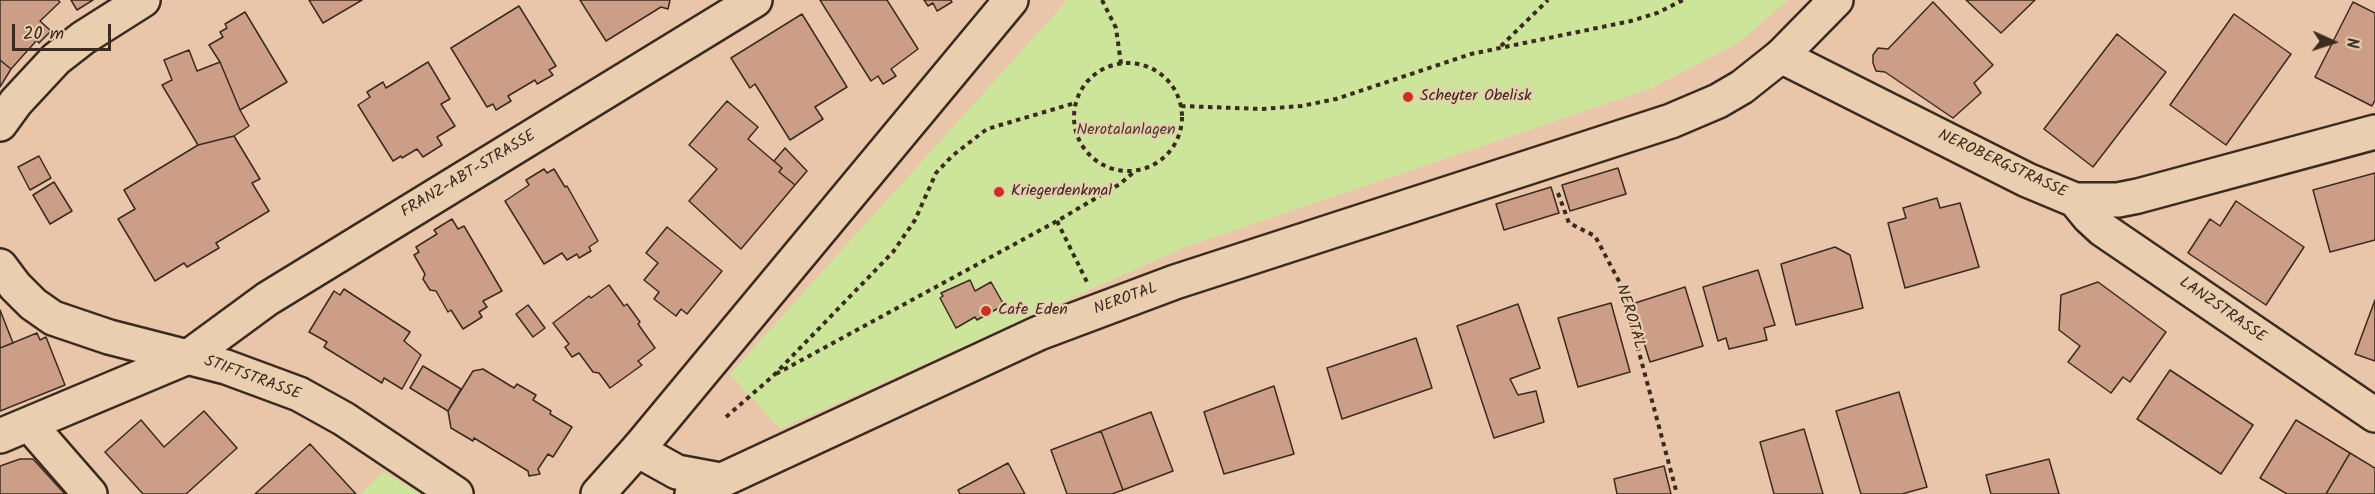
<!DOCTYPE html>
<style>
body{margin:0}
#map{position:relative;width:2375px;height:494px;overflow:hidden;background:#e9c6aa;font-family:Kalam,sans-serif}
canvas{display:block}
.north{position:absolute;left:2303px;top:12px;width:60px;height:60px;-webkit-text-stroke:4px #e9ceb0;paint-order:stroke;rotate:93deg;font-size:16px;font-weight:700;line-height:24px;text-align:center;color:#3b2a1e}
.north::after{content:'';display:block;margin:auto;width:21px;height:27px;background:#3b2a1e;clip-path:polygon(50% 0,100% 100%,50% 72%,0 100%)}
.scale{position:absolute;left:12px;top:24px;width:99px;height:27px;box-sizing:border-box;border:3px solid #3b2a1e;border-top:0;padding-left:8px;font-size:18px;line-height:21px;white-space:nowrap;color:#3b2a1e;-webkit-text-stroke:4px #e9ceb0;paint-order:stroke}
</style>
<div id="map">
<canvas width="2375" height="494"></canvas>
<div class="north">N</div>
<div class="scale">20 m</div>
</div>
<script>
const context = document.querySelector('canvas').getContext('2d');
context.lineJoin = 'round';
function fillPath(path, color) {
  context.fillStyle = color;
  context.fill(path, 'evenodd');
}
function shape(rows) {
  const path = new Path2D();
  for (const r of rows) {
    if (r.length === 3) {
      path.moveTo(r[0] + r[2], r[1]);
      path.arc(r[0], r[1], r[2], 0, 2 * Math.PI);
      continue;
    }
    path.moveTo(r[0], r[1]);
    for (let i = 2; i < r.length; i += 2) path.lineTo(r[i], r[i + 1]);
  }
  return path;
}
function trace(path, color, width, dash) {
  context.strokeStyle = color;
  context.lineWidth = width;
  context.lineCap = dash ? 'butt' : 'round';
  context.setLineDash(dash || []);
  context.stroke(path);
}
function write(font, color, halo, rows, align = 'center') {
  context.font = font + ' Kalam,sans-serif';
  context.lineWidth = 4.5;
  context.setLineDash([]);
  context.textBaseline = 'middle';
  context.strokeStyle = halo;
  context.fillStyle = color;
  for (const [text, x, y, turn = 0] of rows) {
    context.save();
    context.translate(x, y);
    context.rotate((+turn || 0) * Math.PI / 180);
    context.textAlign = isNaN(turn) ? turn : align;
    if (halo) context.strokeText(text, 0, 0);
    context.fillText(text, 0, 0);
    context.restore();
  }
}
fillPath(shape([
 [1065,0,1788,0,1737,44,1650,89,1183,248,780,429,730,374,1065,3],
 [383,472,420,494,361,494]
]), '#cce59b');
const building = shape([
 [0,0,58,0,60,2,40,21,51,31,39,43,37,40,11,69,0,60,0,0],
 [71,0,93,0,77,10,71,0],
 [309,0,362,0,323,23,309,0],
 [580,0,670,0,668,9,661,7,606,41,580,0],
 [820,0,887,0,918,49,891,69,896,76,883,84,878,76,871,81,820,0],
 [924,0,951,0,952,2,937,11,933,3,928,6,924,0],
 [1966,0,2035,0,2001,33,1966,0],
 [1933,2,1993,65,1974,83,1981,93,1953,118,1885,72,1876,71,1873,63,1873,55,1878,48,1888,49,1933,2],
 [2353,2,2375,13,2375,100,2372,106,2315,77,2353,2],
 [519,6,556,66,549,70,553,75,537,84,535,80,508,96,511,101,496,110,493,104,487,107,451,48,519,6],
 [245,12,287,82,240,110,220,62,209,45,223,37,220,32,227,28,225,24,245,12],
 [802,14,847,87,815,107,823,119,790,140,755,84,750,88,731,58,802,14],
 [2234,14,2291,54,2226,145,2170,105,2234,14],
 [2117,34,2166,72,2093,167,2044,129,2117,34],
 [189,50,197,71,220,62,240,110,249,126,234,136,198,145,162,85,172,80,164,60,189,50],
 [0,60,11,69,0,87,0,60],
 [428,62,450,99,441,104,455,126,437,137,442,145,423,157,417,149,402,158,401,156,393,161,358,105,370,97,367,92,383,82,386,88,428,62],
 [727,101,758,127,748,139,782,168,779,172,795,185,741,249,689,201,717,169,689,145,727,101],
 [234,136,260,179,252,183,269,211,216,243,219,248,187,267,184,263,155,281,118,219,135,209,124,190,198,145,234,136],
 [785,148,807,171,795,185,779,172,782,168,774,161,785,148],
 [39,156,51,178,30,190,18,167,39,156],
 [1618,168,1626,194,1570,211,1562,185,1618,168],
 [544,169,547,173,554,169,565,187,567,186,598,241,589,247,591,251,579,258,577,254,567,260,562,253,544,264,505,201,529,185,526,180,544,169],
 [2375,173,2375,240,2330,252,2313,190,2375,173],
 [54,182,72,211,50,224,33,195,54,182],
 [1551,187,1559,213,1504,230,1496,204,1551,187],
 [1937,198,1940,208,1960,203,1979,267,1905,288,1888,223,1906,218,1903,208,1937,198],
 [2236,201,2304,247,2266,305,2188,253,2210,219,2220,226,2236,201],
 [452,219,458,229,464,226,502,291,483,301,487,307,479,312,482,317,463,329,451,310,448,312,436,291,430,290,423,279,425,274,414,255,419,252,416,247,437,234,434,230,452,219],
 [667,227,722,271,687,314,681,309,676,316,654,299,659,292,644,280,658,263,646,253,667,227],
 [1835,247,1850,255,1863,308,1796,325,1781,264,1835,247],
 [1758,270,1775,325,1764,328,1767,340,1729,349,1726,338,1718,341,1703,287,1758,270],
 [970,280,975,291,991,282,1004,305,977,320,975,317,956,328,940,298,943,296,941,293,970,280],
 [2098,282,2166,332,2130,382,2123,377,2111,393,2068,362,2080,346,2059,330,2061,295,2098,282],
 [609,285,624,306,627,304,640,322,638,324,655,348,638,361,642,365,610,388,599,373,593,372,579,353,572,357,565,347,569,344,553,323,589,296,591,298,609,285],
 [1685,287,1703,346,1650,362,1632,304,1685,287],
 [344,289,410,332,404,341,421,355,402,389,384,378,382,383,324,347,327,342,309,332,334,291,340,295,344,289],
 [2375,300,2375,361,2355,354,2375,300],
 [1611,303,1630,372,1578,387,1558,318,1611,303],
 [1518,304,1540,368,1510,379,1518,395,1536,391,1544,422,1494,438,1457,326,1518,304],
 [528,305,545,328,533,337,516,314,528,305],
 [0,310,13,343,0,348,0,310],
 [37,333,40,340,46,337,65,385,0,411,0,348,37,333],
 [1416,338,1432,388,1342,419,1327,368,1416,338],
 [423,366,461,389,448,411,410,388,423,366],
 [483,369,514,388,517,384,536,395,533,400,551,411,550,414,572,427,553,457,548,454,538,469,540,474,529,476,528,471,474,438,473,441,451,428,448,411,473,371,483,369],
 [2170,370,2253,425,2221,474,2137,419,2170,370],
 [1274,386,1294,454,1224,474,1204,412,1274,386],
 [1899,392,1927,487,1902,494,1861,494,1836,411,1899,392],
 [204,411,237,448,186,494,143,494,105,452,141,420,164,447,204,411],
 [1151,412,1173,471,1123,490,1101,431,1151,412],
 [2296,420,2350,453,2326,494,2287,494,2260,478,2296,420],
 [1804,429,1823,494,1774,494,1760,442,1804,429],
 [1101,431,1123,490,1112,494,1067,494,1051,450,1101,431],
 [310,444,356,494,255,494,310,444],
 [2350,453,2375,468,2375,494,2326,494,2350,453],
 [20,459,33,459,65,494,0,494,0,466,20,459],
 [2049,459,2059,494,1991,494,1986,475,2049,459],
 [1008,463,1025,494,960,494,958,490,1008,463],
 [1664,466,1671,494,1617,494,1614,479,1664,466]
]);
fillPath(building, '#cc9e87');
trace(building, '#3b2a1e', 1.5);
const street = shape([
 [1781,56,2027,180,2075,200,2118,200,2138,196,2375,132],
 [0,124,16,102,56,59,83,38,143,0],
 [2075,200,2089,217,2102,229,2375,415],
 [0,266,15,286,33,304,53,318,109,337,226,367,299,394,344,419,456,494],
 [29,424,90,494],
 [0,436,188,357,267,299,755,0],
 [639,448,1011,0]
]);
const secondary = shape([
 [598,494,639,448,650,457,677,472,720,480],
 [692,494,1039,333,1175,282,1671,121,1718,101,1742,87,1781,56,1836,0]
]);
trace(street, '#3b2a1e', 38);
trace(secondary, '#3b2a1e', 38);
trace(shape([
 [1102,0,1116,28,1121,64],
 [1501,46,1548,0],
 [1128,117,54],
 [1181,106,1262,109,1301,106,1336,99,1471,54,1631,21,1657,13,1683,0],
 [1558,193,1569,223,1595,236,1621,285,1677,494],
 [1057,221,1087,282],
 [776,374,1057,221,1120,184,1135,171],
 [726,417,773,376,893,252,915,220,936,173,952,156,987,129,1075,103]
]), '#3b2a1e', 4, [4.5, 4.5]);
trace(street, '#e9ceb0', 33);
trace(secondary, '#e9ceb0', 33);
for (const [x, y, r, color] of [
 [1408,97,6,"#c8321e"],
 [999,192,6,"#c8321e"],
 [986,311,6,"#c8321e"]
]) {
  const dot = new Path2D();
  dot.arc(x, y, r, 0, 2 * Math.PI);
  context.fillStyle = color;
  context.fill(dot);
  trace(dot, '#e9ceb0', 2);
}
write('16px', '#3b2a1e', '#e9ceb0', [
 ["Scheyter Obelisk",1420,97],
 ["Kriegerdenkmal",1011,192],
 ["Cafe Eden",998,311]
], 'left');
write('16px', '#4a3d2a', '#e9ceb0', [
 ["Nerotalanlagen",1126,131]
]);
write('16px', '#3b2a1e', '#e9ceb0', [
 ["NEROBERGSTRASSE",2002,165,25],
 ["FRANZ-ABT-STRASSE",469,175,-31],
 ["NEROTAL",1126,300,-20],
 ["LANZSTRASSE",2222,311,35],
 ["NEROTAL",1629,317,73],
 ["STIFTSTRASSE",252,379,20]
]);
</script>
